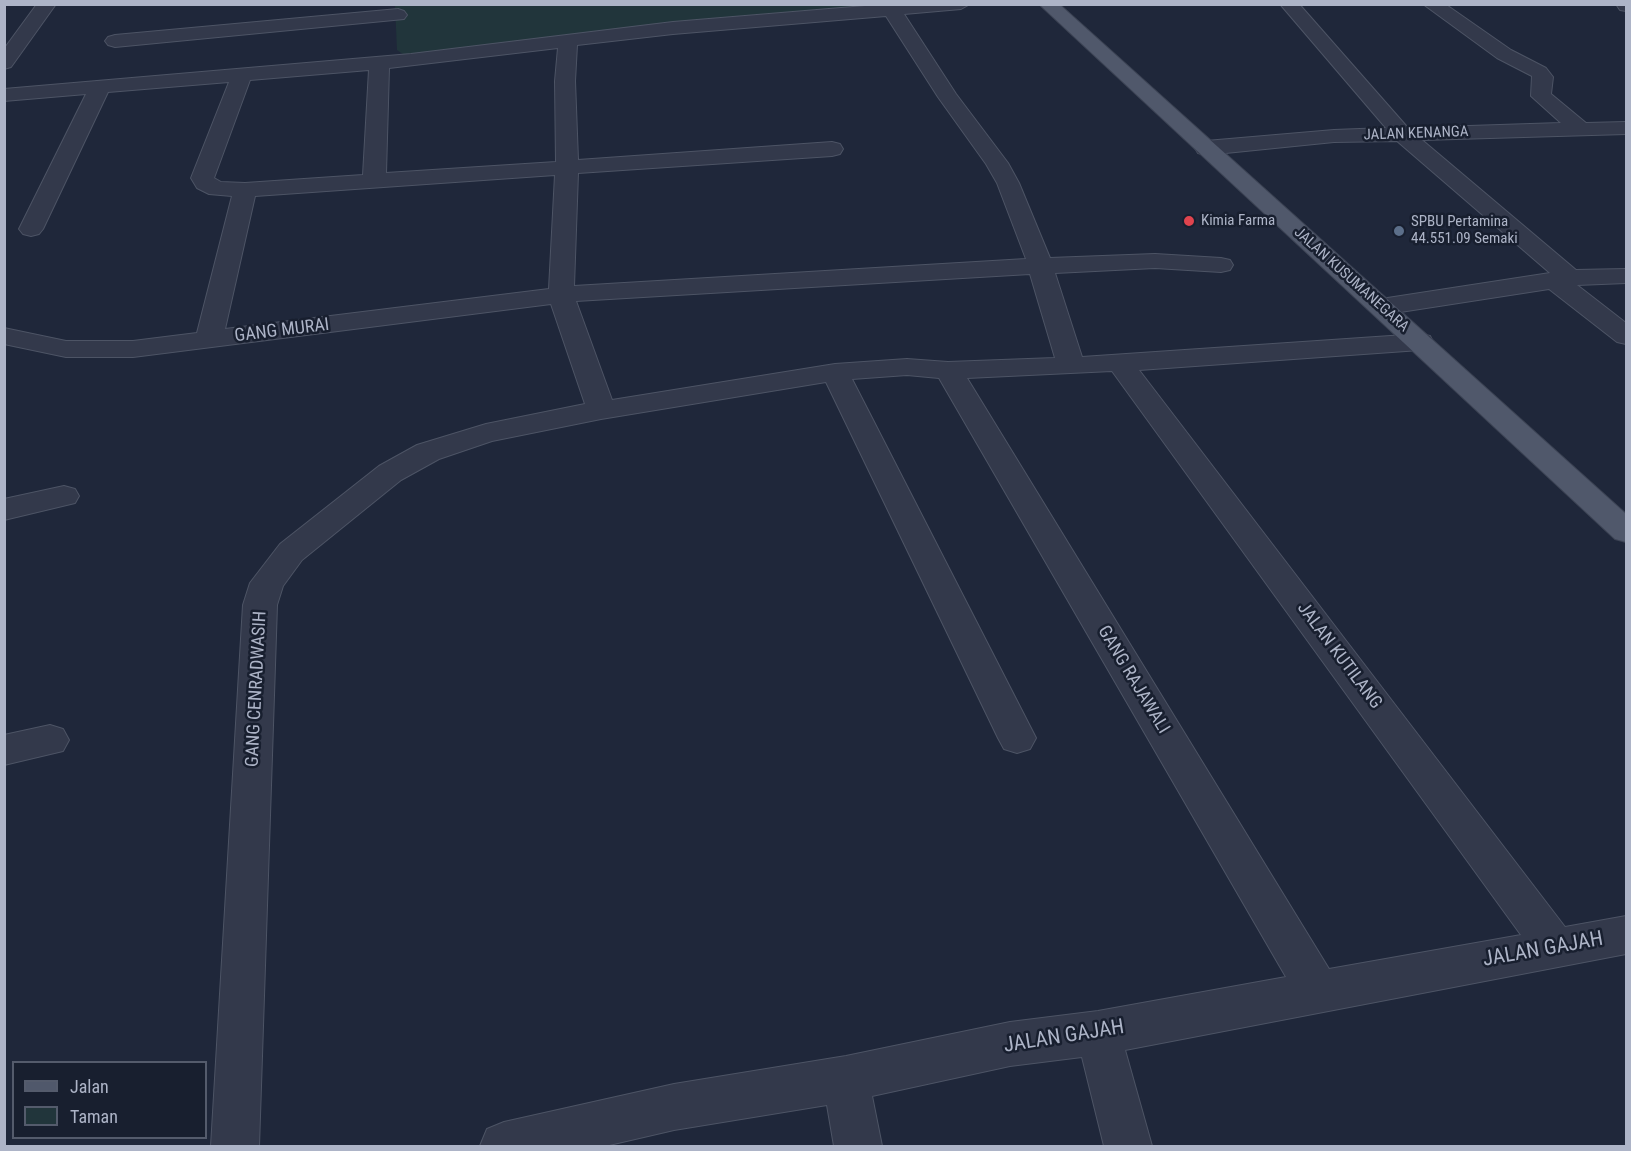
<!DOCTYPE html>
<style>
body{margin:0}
#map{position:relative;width:1631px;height:1151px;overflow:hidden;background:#1f273a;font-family:"Roboto Condensed",sans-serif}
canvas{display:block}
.frame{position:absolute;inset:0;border:6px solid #adb4c7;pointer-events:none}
.legend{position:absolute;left:12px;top:1061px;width:195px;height:78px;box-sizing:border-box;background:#181f2f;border:2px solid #545b6c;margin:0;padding:8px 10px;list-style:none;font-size:18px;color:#adb4c7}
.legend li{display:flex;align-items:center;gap:12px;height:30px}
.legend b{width:30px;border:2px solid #545b6c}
</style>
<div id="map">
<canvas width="1631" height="1151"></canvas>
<div class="frame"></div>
<ul class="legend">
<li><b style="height:8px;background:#50586b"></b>Jalan</li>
<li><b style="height:16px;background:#21353b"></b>Taman</li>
</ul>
</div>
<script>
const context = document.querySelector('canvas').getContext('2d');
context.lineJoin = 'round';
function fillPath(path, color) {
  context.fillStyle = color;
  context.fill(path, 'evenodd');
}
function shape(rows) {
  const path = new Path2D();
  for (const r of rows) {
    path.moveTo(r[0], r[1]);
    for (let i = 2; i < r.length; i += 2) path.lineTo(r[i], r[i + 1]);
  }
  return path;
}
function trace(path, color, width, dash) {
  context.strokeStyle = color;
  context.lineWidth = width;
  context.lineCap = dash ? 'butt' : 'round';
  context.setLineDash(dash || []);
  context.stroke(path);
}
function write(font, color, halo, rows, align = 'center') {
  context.font = font + ' "Roboto Condensed",sans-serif';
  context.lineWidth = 5;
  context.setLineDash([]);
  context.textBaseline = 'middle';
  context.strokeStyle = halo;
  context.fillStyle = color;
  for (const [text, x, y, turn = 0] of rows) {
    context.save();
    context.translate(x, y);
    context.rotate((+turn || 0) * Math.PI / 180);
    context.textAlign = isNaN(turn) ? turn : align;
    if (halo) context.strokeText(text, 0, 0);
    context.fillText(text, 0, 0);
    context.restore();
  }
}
fillPath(shape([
 [395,5,964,5,411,60,397,50]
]), '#21353b');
const street = shape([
 [37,4,56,4,11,67,4,69,4,49,37,4],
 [889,4,970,4,961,9,904,14,956,94,1008,163,1019,183,1050,258,1155,254,1221,258,1230,260,1233,265,1230,270,1221,272,1155,268,1055,273,1082,357,1420,334,1430,336,1433,342,1430,348,1420,350,1139,370,1565,927,1626,916,1626,954,1125,1050,1152,1146,1104,1146,1082,1057,1010,1066,872,1096,882,1146,834,1146,827,1105,674,1130,605,1146,480,1146,487,1129,504,1122,674,1084,846,1056,1010,1022,1098,1011,1286,977,939,378,907,375,852,379,1036,738,1030,749,1017,753,1004,749,998,738,826,382,601,419,492,441,439,459,401,480,302,560,283,586,277,605,259,1146,211,1146,243,605,250,583,280,544,379,466,417,445,486,424,585,404,551,304,133,357,66,357,4,344,4,328,66,341,133,341,197,333,232,196,209,194,197,188,191,178,229,82,108,92,43,229,39,234,31,236,23,234,19,229,86,94,4,101,4,89,411,54,673,22,889,4],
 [886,16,938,97,986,164,997,183,1026,259,574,286,578,173,832,156,840,154,843,149,840,144,832,142,578,160,575,81,577,45,673,34,886,16],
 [558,48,555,81,556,162,386,173,389,68,558,48],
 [369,70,363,175,245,183,221,182,214,178,250,80,369,70],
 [555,175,549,289,225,329,255,196,555,175],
 [1030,274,1055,358,948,362,907,359,835,364,612,400,576,301,1030,274],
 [1112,371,1521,935,1329,969,967,378,1112,371],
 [1280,4,1299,4,1408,128,1561,123,1531,96,1532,76,1497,58,1423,4,1445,4,1511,50,1546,68,1553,77,1551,94,1586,123,1626,122,1626,134,1422,140,1576,270,1626,269,1626,283,1577,285,1626,323,1626,344,1617,342,1549,289,1381,315,1372,313,1368,307,1372,301,1381,299,1550,273,1397,141,1334,142,1206,155,1198,153,1195,148,1198,143,1206,141,1334,130,1386,128,1280,4],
 [1616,4,1626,4,1626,11,1620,10,1616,4],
 [398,9,404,11,407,15,404,19,115,47,108,45,105,41,108,37,115,35,398,9],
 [64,486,75,489,79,496,75,503,4,520,4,499,64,486],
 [50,725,63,729,69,740,63,751,4,765,4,735,50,725]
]);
const primary = shape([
 [1039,4,1059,4,1626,514,1626,542,1615,539,1039,4]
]);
trace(street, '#4d5465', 2);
trace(primary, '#3c4354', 2);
fillPath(street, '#33394b');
fillPath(primary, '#50586b');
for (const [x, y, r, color] of [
 [1189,221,6,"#e0444e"],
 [1399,231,6,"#5c6f8a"]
]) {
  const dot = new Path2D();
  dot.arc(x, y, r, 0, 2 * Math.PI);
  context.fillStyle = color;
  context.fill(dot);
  trace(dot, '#181f2f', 2);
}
write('15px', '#adb4c7', '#181f2f', [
 ["JALAN KENANGA",1416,134,-2],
 ["JALAN KUSUMANEGARA",1351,280,42]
]);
write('15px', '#adb4c7', '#181f2f', [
 ["Kimia Farma",1201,221],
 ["SPBU Pertamina",1411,222],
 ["44.551.09 Semaki",1411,239]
], 'left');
write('18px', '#adb4c7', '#181f2f', [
 ["GANG MURAI",282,331,-7],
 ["JALAN KUTILANG",1339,656,53],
 ["GANG RAJAWALI",1133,680,59],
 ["GANG CENRADWASIH",257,689,-87]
]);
write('21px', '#adb4c7', '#181f2f', [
 ["JALAN GAJAH",1543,950,-10],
 ["JALAN GAJAH",1064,1037,-9]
]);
</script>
